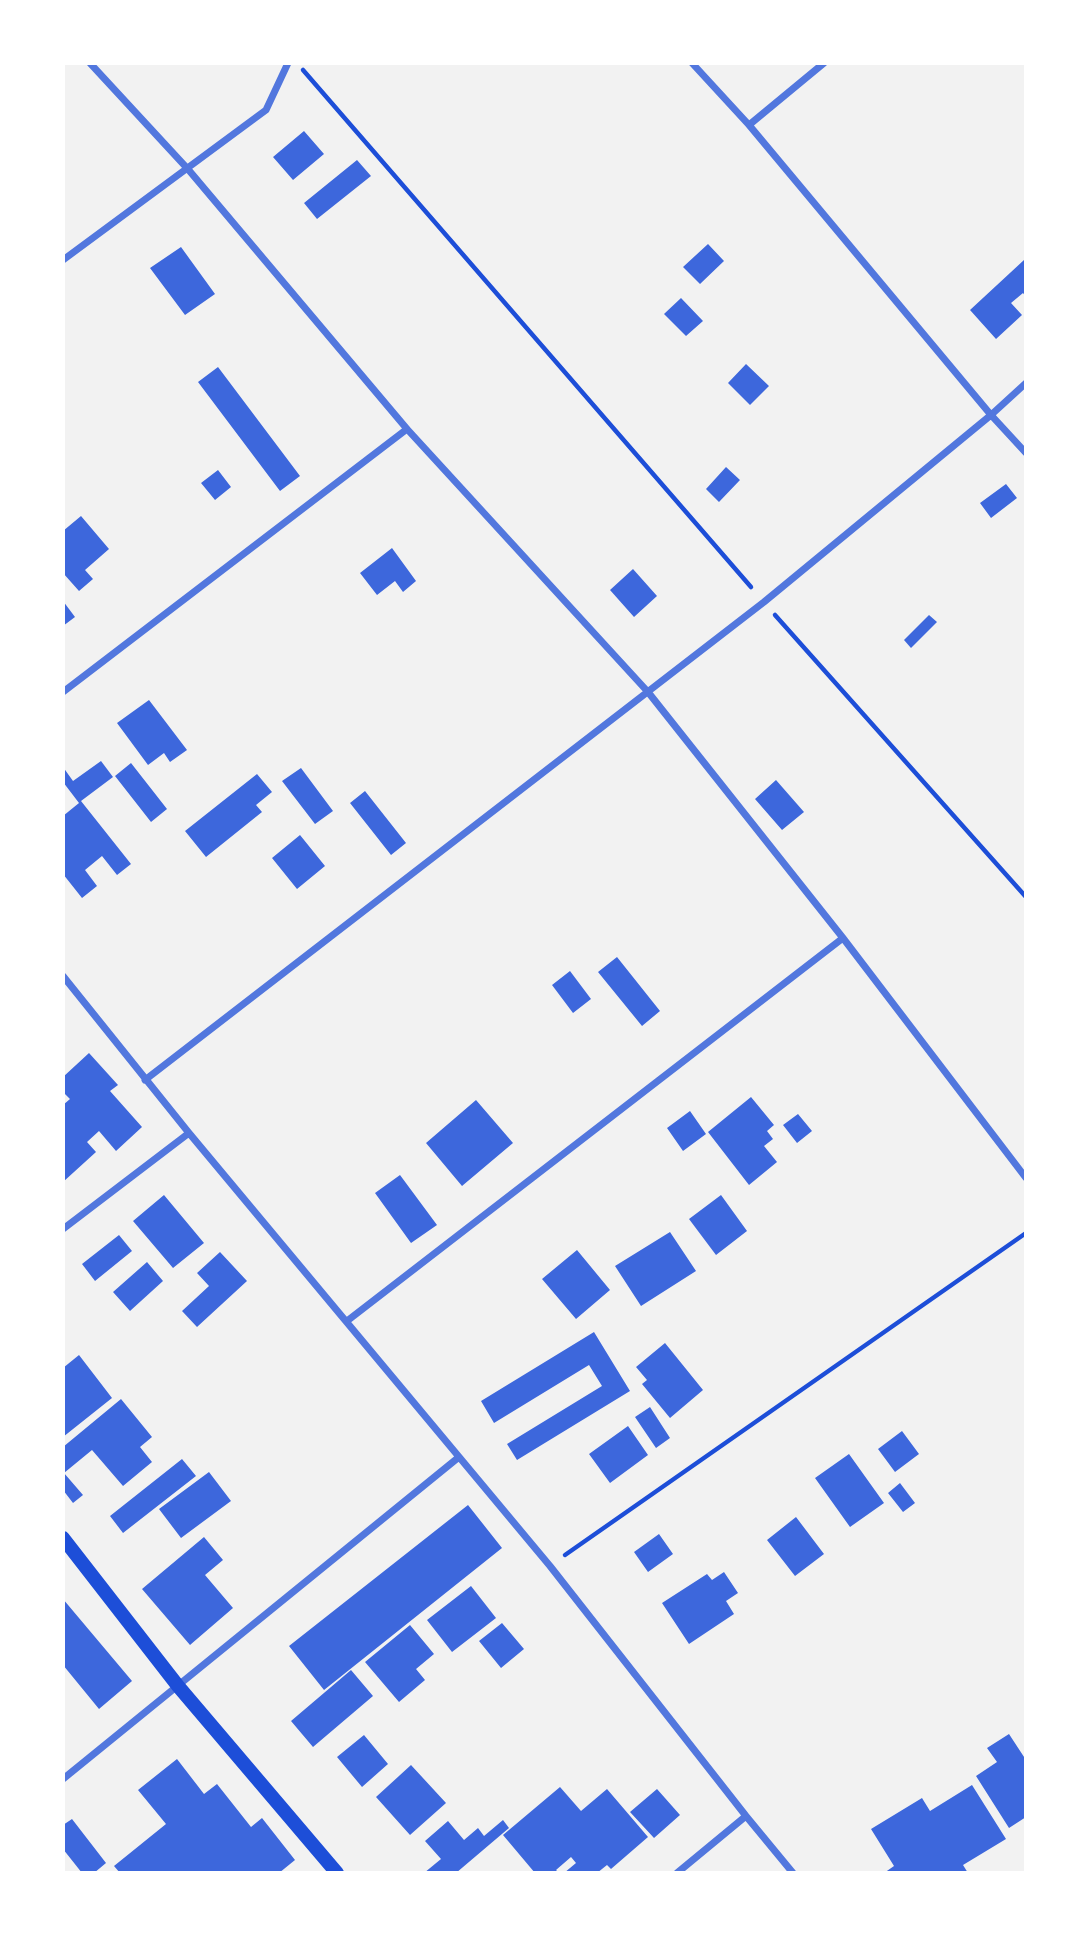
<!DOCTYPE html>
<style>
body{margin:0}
#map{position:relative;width:1089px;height:1936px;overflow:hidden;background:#f2f2f2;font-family:"Asap Condensed",sans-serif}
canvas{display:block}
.frame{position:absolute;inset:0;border:65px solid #fff;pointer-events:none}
</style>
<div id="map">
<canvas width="1089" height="1936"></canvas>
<div class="frame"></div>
</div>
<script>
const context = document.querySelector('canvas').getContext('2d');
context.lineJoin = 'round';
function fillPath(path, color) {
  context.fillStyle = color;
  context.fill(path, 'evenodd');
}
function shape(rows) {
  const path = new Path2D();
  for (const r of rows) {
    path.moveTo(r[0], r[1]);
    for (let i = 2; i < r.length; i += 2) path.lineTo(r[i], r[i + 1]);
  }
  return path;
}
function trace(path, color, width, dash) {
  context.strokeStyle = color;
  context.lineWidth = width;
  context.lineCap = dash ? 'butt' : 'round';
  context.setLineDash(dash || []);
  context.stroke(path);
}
fillPath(shape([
 [304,131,324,154,293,180,273,157],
 [357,160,371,176,317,219,304,203],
 [708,244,724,261,700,284,683,267],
 [181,247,215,294,185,315,150,268],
 [1024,260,1026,263,1026,297,1023,293,1011,303,1022,315,996,339,970,310],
 [681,298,703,321,686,336,664,314],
 [746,364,769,386,750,405,728,383],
 [218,367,300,476,280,491,198,382],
 [726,467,740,480,719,502,706,489],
 [218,470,231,487,215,500,201,483],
 [1006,484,1017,498,991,518,980,503],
 [81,516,109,549,85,570,93,579,79,591,63,573,63,531],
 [392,548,416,581,403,592,395,581,377,595,360,573],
 [633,569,657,596,634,617,610,590],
 [63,601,75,617,63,626],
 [929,615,937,622,911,648,904,640],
 [149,700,187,750,170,762,164,753,148,765,117,723],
 [101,761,113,777,81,801,131,864,117,875,102,856,85,870,97,886,82,898,63,874,63,816,79,803,63,782,63,767,73,781],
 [131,763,167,809,151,822,115,776],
 [301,768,333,811,315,824,282,781],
 [257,774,272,792,256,805,262,812,206,857,185,831],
 [776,780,804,812,782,830,755,799],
 [365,791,406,843,391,855,350,803],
 [300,835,325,866,297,889,272,858],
 [617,957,660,1011,642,1026,598,972],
 [570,971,591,999,573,1013,552,985],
 [89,1053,118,1085,110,1091,142,1127,116,1151,99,1131,87,1142,96,1152,63,1182,63,1105,70,1099,63,1092,63,1077],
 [751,1097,774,1125,767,1131,773,1139,764,1146,777,1162,749,1185,708,1132],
 [476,1100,513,1143,462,1186,426,1143],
 [690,1111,706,1134,683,1151,667,1128],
 [798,1114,812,1131,797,1143,783,1125],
 [400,1175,437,1225,411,1243,375,1193],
 [164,1195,204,1243,173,1268,133,1221],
 [721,1195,747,1231,716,1255,689,1219],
 [670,1232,696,1271,641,1306,615,1266],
 [119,1235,132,1251,95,1281,82,1264],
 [577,1250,610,1290,576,1319,542,1279],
 [220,1252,247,1281,197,1327,182,1311,209,1286,197,1273],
 [147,1262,163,1281,130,1311,113,1292],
 [594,1332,630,1391,517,1460,507,1444,602,1386,589,1365,494,1423,481,1401],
 [665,1343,703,1390,670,1418,642,1384,647,1380,636,1367],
 [79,1355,112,1398,63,1437,63,1368],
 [121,1399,152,1437,140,1447,152,1462,123,1486,92,1450,64,1473,83,1495,73,1503,63,1490,63,1447],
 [650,1407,670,1438,656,1448,635,1417],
 [628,1426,648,1455,610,1483,589,1454],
 [902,1431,919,1454,895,1472,878,1449],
 [849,1454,884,1503,850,1527,815,1478],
 [182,1459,196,1476,123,1533,110,1516],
 [209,1472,231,1501,181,1538,159,1509],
 [900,1483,915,1503,903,1512,888,1493],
 [468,1505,502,1548,324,1690,289,1646],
 [796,1517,824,1554,795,1576,767,1540],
 [659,1534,673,1554,648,1572,634,1552],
 [204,1537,223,1560,205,1575,233,1608,190,1645,142,1589],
 [724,1572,738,1593,726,1601,734,1614,689,1644,662,1603,707,1574,712,1580],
 [471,1586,496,1618,452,1652,427,1620],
 [63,1599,132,1681,99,1709,63,1665],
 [502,1623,524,1649,501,1668,479,1641],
 [410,1625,434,1654,416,1669,425,1680,399,1702,365,1662],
 [351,1670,373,1696,313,1747,291,1721],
 [1009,1734,1026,1760,1026,1817,1009,1828,976,1776,997,1762,987,1748],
 [364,1735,388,1764,362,1787,337,1757],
 [177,1759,204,1794,217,1784,251,1827,262,1818,295,1860,279,1873,120,1873,114,1866,166,1824,138,1790],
 [411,1765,446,1803,410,1835,376,1797],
 [972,1785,1006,1839,963,1865,968,1873,884,1873,894,1866,871,1829,922,1798,930,1811],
 [560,1787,581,1811,607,1789,648,1837,611,1869,607,1865,597,1873,564,1873,576,1863,571,1857,556,1870,559,1873,535,1873,503,1835],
 [657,1789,680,1815,654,1838,630,1812],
 [72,1819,106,1863,94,1873,82,1873,63,1849,63,1825],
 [503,1820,509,1828,456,1873,424,1873,441,1859,425,1841,448,1821,464,1840,478,1828,484,1836]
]), '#3d67dc');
trace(shape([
 [303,70,751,587],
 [775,615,1026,897],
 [565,1555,1026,1233]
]), '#1d4ed8', 4.5);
trace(shape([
 [90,63,187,168,407,429,648,692,843,938,1026,1178],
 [692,63,749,125,991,415,1026,453],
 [749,125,824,63],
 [63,260,266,110,288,63],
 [63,692,407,429],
 [63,976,189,1133,550,1566,746,1816,793,1873],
 [145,1080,764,602,991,415,1026,383],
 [63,1229,189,1133],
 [347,1321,843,938],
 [63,1779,459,1457],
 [677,1873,746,1816]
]), '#5277de', 7);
trace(shape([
 [63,1538,178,1686,337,1873]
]), '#1d4ed8', 14);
</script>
